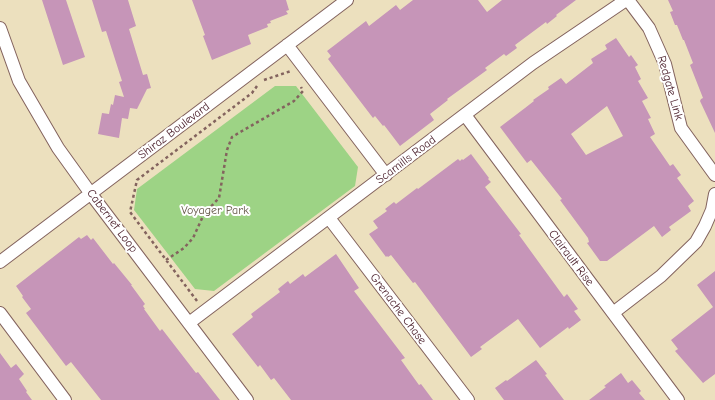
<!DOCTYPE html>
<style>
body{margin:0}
canvas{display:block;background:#ece0be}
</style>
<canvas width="715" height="400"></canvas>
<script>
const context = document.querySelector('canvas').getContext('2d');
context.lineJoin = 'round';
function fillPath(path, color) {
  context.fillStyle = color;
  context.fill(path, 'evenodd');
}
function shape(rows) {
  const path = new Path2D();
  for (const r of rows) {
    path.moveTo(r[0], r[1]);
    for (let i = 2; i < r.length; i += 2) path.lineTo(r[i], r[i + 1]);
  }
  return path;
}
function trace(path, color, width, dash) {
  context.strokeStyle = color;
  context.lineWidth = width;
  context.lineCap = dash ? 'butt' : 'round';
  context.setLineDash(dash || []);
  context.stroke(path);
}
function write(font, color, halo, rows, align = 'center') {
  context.font = font + ' "Comic Neue",sans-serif';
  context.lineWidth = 4;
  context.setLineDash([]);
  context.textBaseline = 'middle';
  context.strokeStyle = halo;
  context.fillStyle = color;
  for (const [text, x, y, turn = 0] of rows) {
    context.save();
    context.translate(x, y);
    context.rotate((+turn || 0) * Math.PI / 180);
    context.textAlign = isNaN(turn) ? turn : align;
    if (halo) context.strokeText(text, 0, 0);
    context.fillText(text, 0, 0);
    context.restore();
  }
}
fillPath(shape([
 [275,86,296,86,358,167,355,186,214,291,195,289,134,210,137,189]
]), '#9dd385');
fillPath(shape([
 [42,0,66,0,85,57,63,65],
 [92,0,128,0,136,26,129,29,143,75,147,74,151,88,147,89,137,109,130,108,128,119,122,118,119,138,98,134,102,113,109,114,111,104,113,105,115,95,124,97,119,82,122,81,106,31,102,32],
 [192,0,286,0,289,10,286,11,288,14,270,21,271,23,267,24,268,27,248,35,251,44,212,60,203,36,205,35],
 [413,0,478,0,487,12,502,0,576,0,556,15,557,16,547,24,546,22,515,45,517,48,506,56,504,54,485,68,487,70,447,99,448,100,430,114,434,120,400,146,384,125,383,126,375,116,373,118,360,101,328,59,331,56,327,51,366,21,369,26,396,5,400,10],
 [668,0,715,0,715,133,700,101,701,99,703,98,690,65,693,63,684,40,683,40,677,25,675,25,670,12,673,11],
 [616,38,629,57,631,55,638,65,635,67,641,79,638,81,648,98,642,101,651,118,648,119,655,134,650,137,670,166,673,164,681,175,677,178,694,201,688,206,691,211,669,227,671,230,662,237,654,226,607,261,600,261,587,243,589,242,588,238,560,200,562,199,531,160,527,163,500,127,525,108,534,101,533,100,549,89,548,87,561,78,566,84,593,63,591,59,607,49,605,45],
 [607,106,623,136,586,155,571,134],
 [471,154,489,178,488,179,491,182,485,187,521,234,519,235,564,297,567,294,578,309,574,311,581,320,569,329,568,327,540,348,518,319,480,347,482,349,471,357,415,282,413,283,391,255,388,257,387,256,386,257,369,234,378,228,373,221,387,211,385,209,394,202,396,204,417,188,418,189,458,159,460,161,462,159,463,160],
 [87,235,91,240,93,238,113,264,114,263,132,285,131,285,145,304,143,306,145,309,144,309,160,331,162,329,196,373,198,372,220,400,101,400,71,362,66,366,26,313,31,309,22,297,23,296,16,286,79,237,81,239],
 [336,254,359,288,354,291,405,358,401,360,419,385,421,384,433,400,291,400,274,378,271,380,260,365,258,367,232,334,253,317,251,314,280,292,278,289,288,281,290,284,303,274,305,277],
 [715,271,715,374,703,383,675,351,678,349,671,340,713,307,697,285],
 [0,353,11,368,16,364,24,374,19,379,27,391,26,392,32,400,0,400],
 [536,360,547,374,545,375,564,400,504,400,495,388,506,380,507,381],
 [621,373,628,383,632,380,641,391,639,393,645,400,589,400,606,387,604,386]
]), '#c695b8');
const street = shape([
 [628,0,649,28,665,64,681,128,715,175],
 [0,28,19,81,58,148,91,194,247,400],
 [287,45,386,175],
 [465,115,678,400],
 [329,218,468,400],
 [0,262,347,0],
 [0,313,65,400],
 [613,313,661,276,696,242,705,226,712,210,715,194],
 [189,323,533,63,626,0]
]);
trace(street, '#83635e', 14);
trace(shape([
 [264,80,291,71],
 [166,260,184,248,193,238,204,214,219,198,227,150,232,137,242,131,294,101,303,91,301,87],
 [197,301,130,212,137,180,252,93,257,86]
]), '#83635e', 2.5, [3, 3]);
trace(street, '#fff', 12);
write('12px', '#4a1f2b', '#fff', [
 ["Redgate Link",670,88,74],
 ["Shiraz Boulevard",174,131,-37],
 ["Scamills Road",406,160,-37],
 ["Cabernet Loop",112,221,53],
 ["Clairault Rise",571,258,53],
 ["Grenache Chase",398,309,53]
]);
write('12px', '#635546', '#fff', [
 ["Voyager Park",215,211]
]);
</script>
